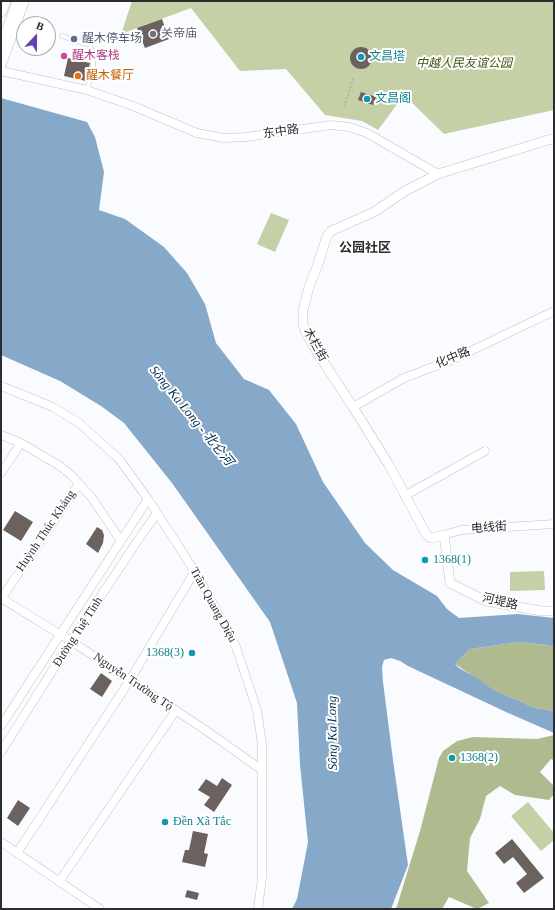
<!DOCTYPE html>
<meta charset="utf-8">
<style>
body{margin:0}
#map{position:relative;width:555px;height:910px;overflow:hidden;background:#f9fbff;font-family:"Times New Roman",serif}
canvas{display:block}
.frame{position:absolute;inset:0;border:2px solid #2a2c2f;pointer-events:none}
.north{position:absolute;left:16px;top:16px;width:40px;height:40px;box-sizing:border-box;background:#fff;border:1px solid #aaabac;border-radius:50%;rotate:22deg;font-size:11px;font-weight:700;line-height:16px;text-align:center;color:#2a2c2f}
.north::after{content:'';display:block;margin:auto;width:14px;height:18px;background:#6a3db5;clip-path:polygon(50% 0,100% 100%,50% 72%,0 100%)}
</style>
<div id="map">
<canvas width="555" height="910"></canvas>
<div class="frame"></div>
<div class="north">B</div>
</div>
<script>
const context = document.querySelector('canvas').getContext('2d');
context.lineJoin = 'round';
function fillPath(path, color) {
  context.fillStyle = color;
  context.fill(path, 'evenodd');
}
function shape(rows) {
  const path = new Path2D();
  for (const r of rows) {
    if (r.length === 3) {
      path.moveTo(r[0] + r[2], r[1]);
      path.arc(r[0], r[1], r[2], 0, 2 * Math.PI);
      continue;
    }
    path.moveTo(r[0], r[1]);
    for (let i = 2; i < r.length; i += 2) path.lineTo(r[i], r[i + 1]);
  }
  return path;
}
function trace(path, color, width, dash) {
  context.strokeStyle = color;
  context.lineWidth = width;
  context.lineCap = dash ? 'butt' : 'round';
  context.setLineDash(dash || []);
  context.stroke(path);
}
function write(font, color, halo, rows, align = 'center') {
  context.font = font + ' "Times New Roman","Noto Sans SC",serif';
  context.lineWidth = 4;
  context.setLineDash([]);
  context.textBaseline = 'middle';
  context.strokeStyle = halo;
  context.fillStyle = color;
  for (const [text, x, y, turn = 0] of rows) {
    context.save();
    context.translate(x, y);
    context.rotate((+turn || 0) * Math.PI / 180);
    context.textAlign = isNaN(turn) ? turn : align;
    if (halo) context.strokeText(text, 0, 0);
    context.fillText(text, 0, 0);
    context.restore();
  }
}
fillPath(shape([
 [132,1,554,1,554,110,444,134,404,95,378,130,362,121,325,115,286,69,240,71,191,8,121,34],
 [271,213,289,220,275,252,257,244],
 [544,571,545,590,510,591,510,572],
 [528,802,554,833,554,840,541,851,511,816]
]), '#c5d0a6');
fillPath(shape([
 [519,642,547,645,554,647,554,711,535,708,494,690,455,664,470,649],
 [554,735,554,760,551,759,540,772,554,786,554,794,549,800,515,795,500,786,486,796,480,819,470,838,467,871,489,903,477,909,449,897,442,909,396,909,420,831,439,758,443,751,457,741,473,737,537,739]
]), '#afbb8f');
fillPath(shape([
 [1,98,87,122,95,137,104,172,99,210,125,219,164,247,187,273,205,304,216,343,244,379,269,390,296,424,323,482,365,543,393,570,437,596,447,609,459,618,518,614,554,618,554,647,547,645,519,642,470,649,455,664,459,668,477,678,494,690,535,708,554,711,554,733,506,712,408,666,400,661,391,658,384,660,382,667,383,682,393,760,408,865,391,909,292,909,297,899,308,842,300,765,297,703,270,622,172,483,124,423,101,406,60,381,1,355]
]), '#86a9ca');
fillPath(shape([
 [162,19,169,39,145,48,137,28],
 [361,58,11],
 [68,58,90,63,86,81,64,76],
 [361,92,376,97,373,105,358,100],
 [15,511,33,522,21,541,3,530],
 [97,527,102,530,104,535,103,543,98,553,86,544],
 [101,673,112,681,102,697,90,689],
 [222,778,232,785,214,812,204,805,210,797,198,790,206,779,217,786],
 [18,800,30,808,18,826,7,818],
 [193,831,208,834,204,853,208,854,205,867,182,862,185,850,189,850],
 [512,839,544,878,524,893,516,883,527,874,513,857,504,864,495,853],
 [187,890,199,893,197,900,185,897]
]), '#6b6260');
const service = shape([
 [62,36,90,45,93,56,93,72,87,90]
]);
const minor = shape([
 [1,67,25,1],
 [1,71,87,90,133,106,197,133,224,138,246,137,331,125,349,127,367,133,438,174],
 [1,386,53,407,79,423,119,459,148,499,199,578,236,647,257,710,262,744,262,877,258,909],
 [353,407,404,378,454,359,554,311],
 [1,435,21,443,60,466,71,475,92,498,121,541],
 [1,473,21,443],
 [406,495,485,451],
 [444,535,461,530,554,524],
 [1,598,71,641,204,729,262,770],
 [1,599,79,484],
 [1,726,148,499],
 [1,752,71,641,136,543,157,513],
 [1,842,100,909],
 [17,853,130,680,195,571],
 [59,882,176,710]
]);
const tertiary = shape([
 [554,139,548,140,438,174,405,191,374,212,331,231,327,236,317,267,309,287,303,310,303,323,305,331,317,352,353,407,389,465,426,534,431,538,444,535,450,583,486,601,541,611,554,611]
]);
const secondary = shape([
 [1,11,5,1],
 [1,50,18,1]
]);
trace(service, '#bec2cb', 5);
trace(minor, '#bec2cb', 9);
trace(tertiary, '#bec2cb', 10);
trace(secondary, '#bec2cb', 12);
trace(shape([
 [344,107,354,77]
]), '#abadb0', 1.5, [2, 2]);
trace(service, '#fff', 4);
trace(minor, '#fff', 8);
trace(tertiary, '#fff', 9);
trace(secondary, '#fff', 11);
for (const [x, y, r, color] of [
 [153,34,4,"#6b7280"],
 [74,39,4,"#5c6f8a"],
 [64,56,4,"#d1479c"],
 [361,57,4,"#0f9aa8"],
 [78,76,4,"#e8710a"],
 [367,99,4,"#0f9aa8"],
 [425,560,4,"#0f9aa8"],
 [192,653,4,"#0f9aa8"],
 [452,758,4,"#0f9aa8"],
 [165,822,4,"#0f9aa8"]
]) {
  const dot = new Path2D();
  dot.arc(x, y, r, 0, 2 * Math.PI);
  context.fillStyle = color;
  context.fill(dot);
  trace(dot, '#fff', 1.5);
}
write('12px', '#5b616d', '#fff', [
 ["关帝庙",161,34]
], 'left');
write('12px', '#4e5e75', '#fff', [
 ["醒木停车场",82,39]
], 'left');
write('12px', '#b23c85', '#fff', [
 ["醒木客栈",72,56]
], 'left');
write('12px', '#0d838f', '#fff', [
 ["文昌塔",369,57],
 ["文昌阁",375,99],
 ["1368(1)",433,560],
 ["1368(3)",184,653,"right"],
 ["1368(2)",460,758],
 ["Đền Xã Tắc",173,822]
], 'left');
write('italic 12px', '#45520c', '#fff', [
 ["中越人民友谊公园",464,64]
]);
write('12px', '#c56008', '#fff', [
 ["醒木餐厅",86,76]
], 'left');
write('12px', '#2a2c2f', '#fff', [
 ["东中路",281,132,-8],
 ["木栏街",315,345,61],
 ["化中路",453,358,-22],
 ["电线街",489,528,-4],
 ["Huỳnh Thúc Kháng",46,531,-56],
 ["河堤路",500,602,13],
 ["Trần Quang Diệu",213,605,61],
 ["Đường Tuệ Tĩnh",78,632,-57],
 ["Nguyễn Trường Tộ",133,682,34]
]);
write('bold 13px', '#2a2c2f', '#fff', [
 ["公园社区",365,249]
]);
write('italic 13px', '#022c4c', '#fff', [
 ["Sông Ka Long - 北仑河",191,416,51],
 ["Sông Ka Long",333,733,-91]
]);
</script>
